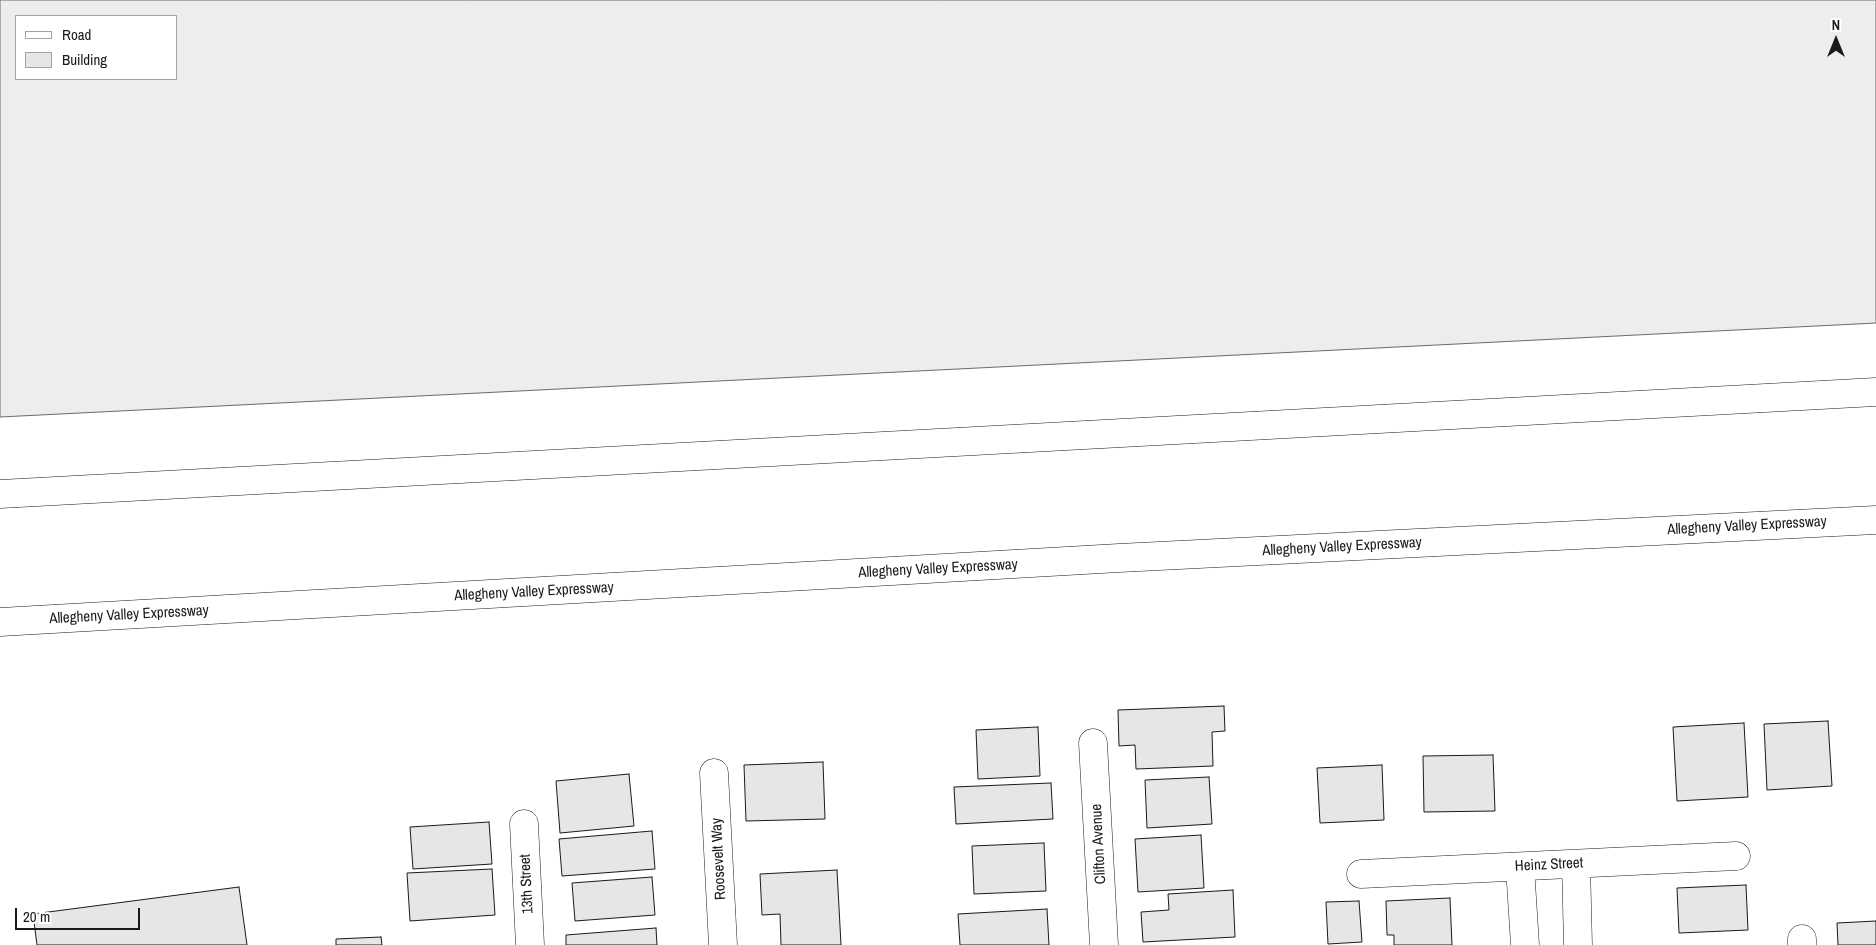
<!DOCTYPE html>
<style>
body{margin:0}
#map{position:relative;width:1876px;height:945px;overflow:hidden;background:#fff;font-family:"Archivo Narrow",sans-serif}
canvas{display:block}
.legend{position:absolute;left:15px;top:15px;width:162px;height:65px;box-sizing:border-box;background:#fff;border:1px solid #a3a3a3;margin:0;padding:6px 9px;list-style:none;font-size:15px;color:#1a1a1a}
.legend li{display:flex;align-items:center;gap:10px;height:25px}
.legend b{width:25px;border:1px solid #a3a3a3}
.north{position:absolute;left:1811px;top:15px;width:50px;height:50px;-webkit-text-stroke:4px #fff;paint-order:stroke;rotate:0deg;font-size:14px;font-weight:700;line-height:20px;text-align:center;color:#1a1a1a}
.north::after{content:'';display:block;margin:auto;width:18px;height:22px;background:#1a1a1a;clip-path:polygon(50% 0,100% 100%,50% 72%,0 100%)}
.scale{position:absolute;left:15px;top:908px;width:125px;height:22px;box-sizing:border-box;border:2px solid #1a1a1a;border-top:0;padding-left:6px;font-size:15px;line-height:18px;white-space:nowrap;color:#1a1a1a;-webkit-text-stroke:4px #fff;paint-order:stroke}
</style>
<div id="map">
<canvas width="1876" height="945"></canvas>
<ul class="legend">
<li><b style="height:6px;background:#fff"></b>Road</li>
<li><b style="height:14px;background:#e6e6e6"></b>Building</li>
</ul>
<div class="north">N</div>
<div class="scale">20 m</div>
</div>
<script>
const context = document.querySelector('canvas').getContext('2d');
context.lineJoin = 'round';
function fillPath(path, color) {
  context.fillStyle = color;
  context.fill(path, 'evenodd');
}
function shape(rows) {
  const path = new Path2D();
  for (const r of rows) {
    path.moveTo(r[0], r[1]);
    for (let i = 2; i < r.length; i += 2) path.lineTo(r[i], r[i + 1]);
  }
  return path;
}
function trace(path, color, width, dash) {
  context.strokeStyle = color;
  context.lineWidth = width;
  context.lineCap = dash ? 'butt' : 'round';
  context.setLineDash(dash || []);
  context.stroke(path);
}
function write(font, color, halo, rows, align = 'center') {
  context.font = font + ' "Archivo Narrow",sans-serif';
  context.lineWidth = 4;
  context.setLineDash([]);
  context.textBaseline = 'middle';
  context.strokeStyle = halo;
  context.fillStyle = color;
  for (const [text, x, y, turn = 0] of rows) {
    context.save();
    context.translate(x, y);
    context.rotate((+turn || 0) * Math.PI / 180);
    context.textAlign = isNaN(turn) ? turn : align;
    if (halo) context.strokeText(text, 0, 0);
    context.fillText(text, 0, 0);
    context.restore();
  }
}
const built = shape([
 [0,0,1876,0,1876,323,0,417,0,0],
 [16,16,176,16,176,79,16,79,16,16]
]);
fillPath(built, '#ededed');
trace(built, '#6a6a6a', 1);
const building = shape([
 [1224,706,1225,731,1212,732,1213,766,1136,769,1135,745,1119,746,1118,710,1224,706],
 [1828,721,1832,786,1767,790,1764,724,1828,721],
 [1744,723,1748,797,1677,801,1673,727,1744,723],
 [1038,727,1040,776,978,779,976,730,1038,727],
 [1493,755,1495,811,1424,812,1423,756,1493,755],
 [823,762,825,819,746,821,744,765,823,762],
 [1382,765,1384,820,1320,823,1317,768,1382,765],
 [629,774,634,826,560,833,556,781,629,774],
 [1209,777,1212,824,1147,828,1145,780,1209,777],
 [1051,783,1053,819,956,824,954,787,1051,783],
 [489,822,492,864,413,869,410,827,489,822],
 [652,831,655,869,562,876,559,839,652,831],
 [1201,835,1204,888,1138,892,1135,839,1201,835],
 [1044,843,1046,891,974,894,972,846,1044,843],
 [492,869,495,915,410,921,407,873,492,869],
 [837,870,841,945,781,945,780,914,762,915,760,874,837,870],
 [652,877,655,915,575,921,572,883,652,877],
 [1746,885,1748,930,1679,933,1677,888,1746,885],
 [239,887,247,945,37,945,33,914,239,887],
 [1233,890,1235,937,1143,942,1141,912,1169,910,1168,894,1233,890],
 [1450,898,1452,945,1394,945,1394,935,1387,935,1386,901,1450,898],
 [1359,901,1362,942,1328,944,1326,902,1359,901],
 [1047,909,1049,945,960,945,958,914,1047,909],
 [1876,921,1876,945,1838,945,1837,923,1876,921],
 [656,928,657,945,566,945,566,935,656,928],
 [381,937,382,945,336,945,336,939,381,937]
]);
fillPath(building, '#e6e6e6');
trace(building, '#1a1a1a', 1);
const minor = shape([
 [1093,743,1104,945],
 [714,773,723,945],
 [524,824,530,945],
 [1576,864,1578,945],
 [1520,867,1525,945],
 [1361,874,1736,856],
 [1802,939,1802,945]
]);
const highway = shape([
 [0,494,1876,392],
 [0,622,1119,558,1876,520]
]);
trace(minor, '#1a1a1a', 29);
trace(highway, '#1a1a1a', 29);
trace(minor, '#fff', 28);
trace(highway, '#fff', 28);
write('15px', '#1a1a1a', '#fff', [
 ["Allegheny Valley Expressway",1747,526,-3],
 ["Allegheny Valley Expressway",1342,547,-3],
 ["Allegheny Valley Expressway",938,569,-3],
 ["Allegheny Valley Expressway",534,592,-3],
 ["Allegheny Valley Expressway",129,615,-3],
 ["Clifton Avenue",1099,844,-93],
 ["Roosevelt Way",719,859,-93],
 ["Heinz Street",1549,865,-3],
 ["13th Street",527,884,-93]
]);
</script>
